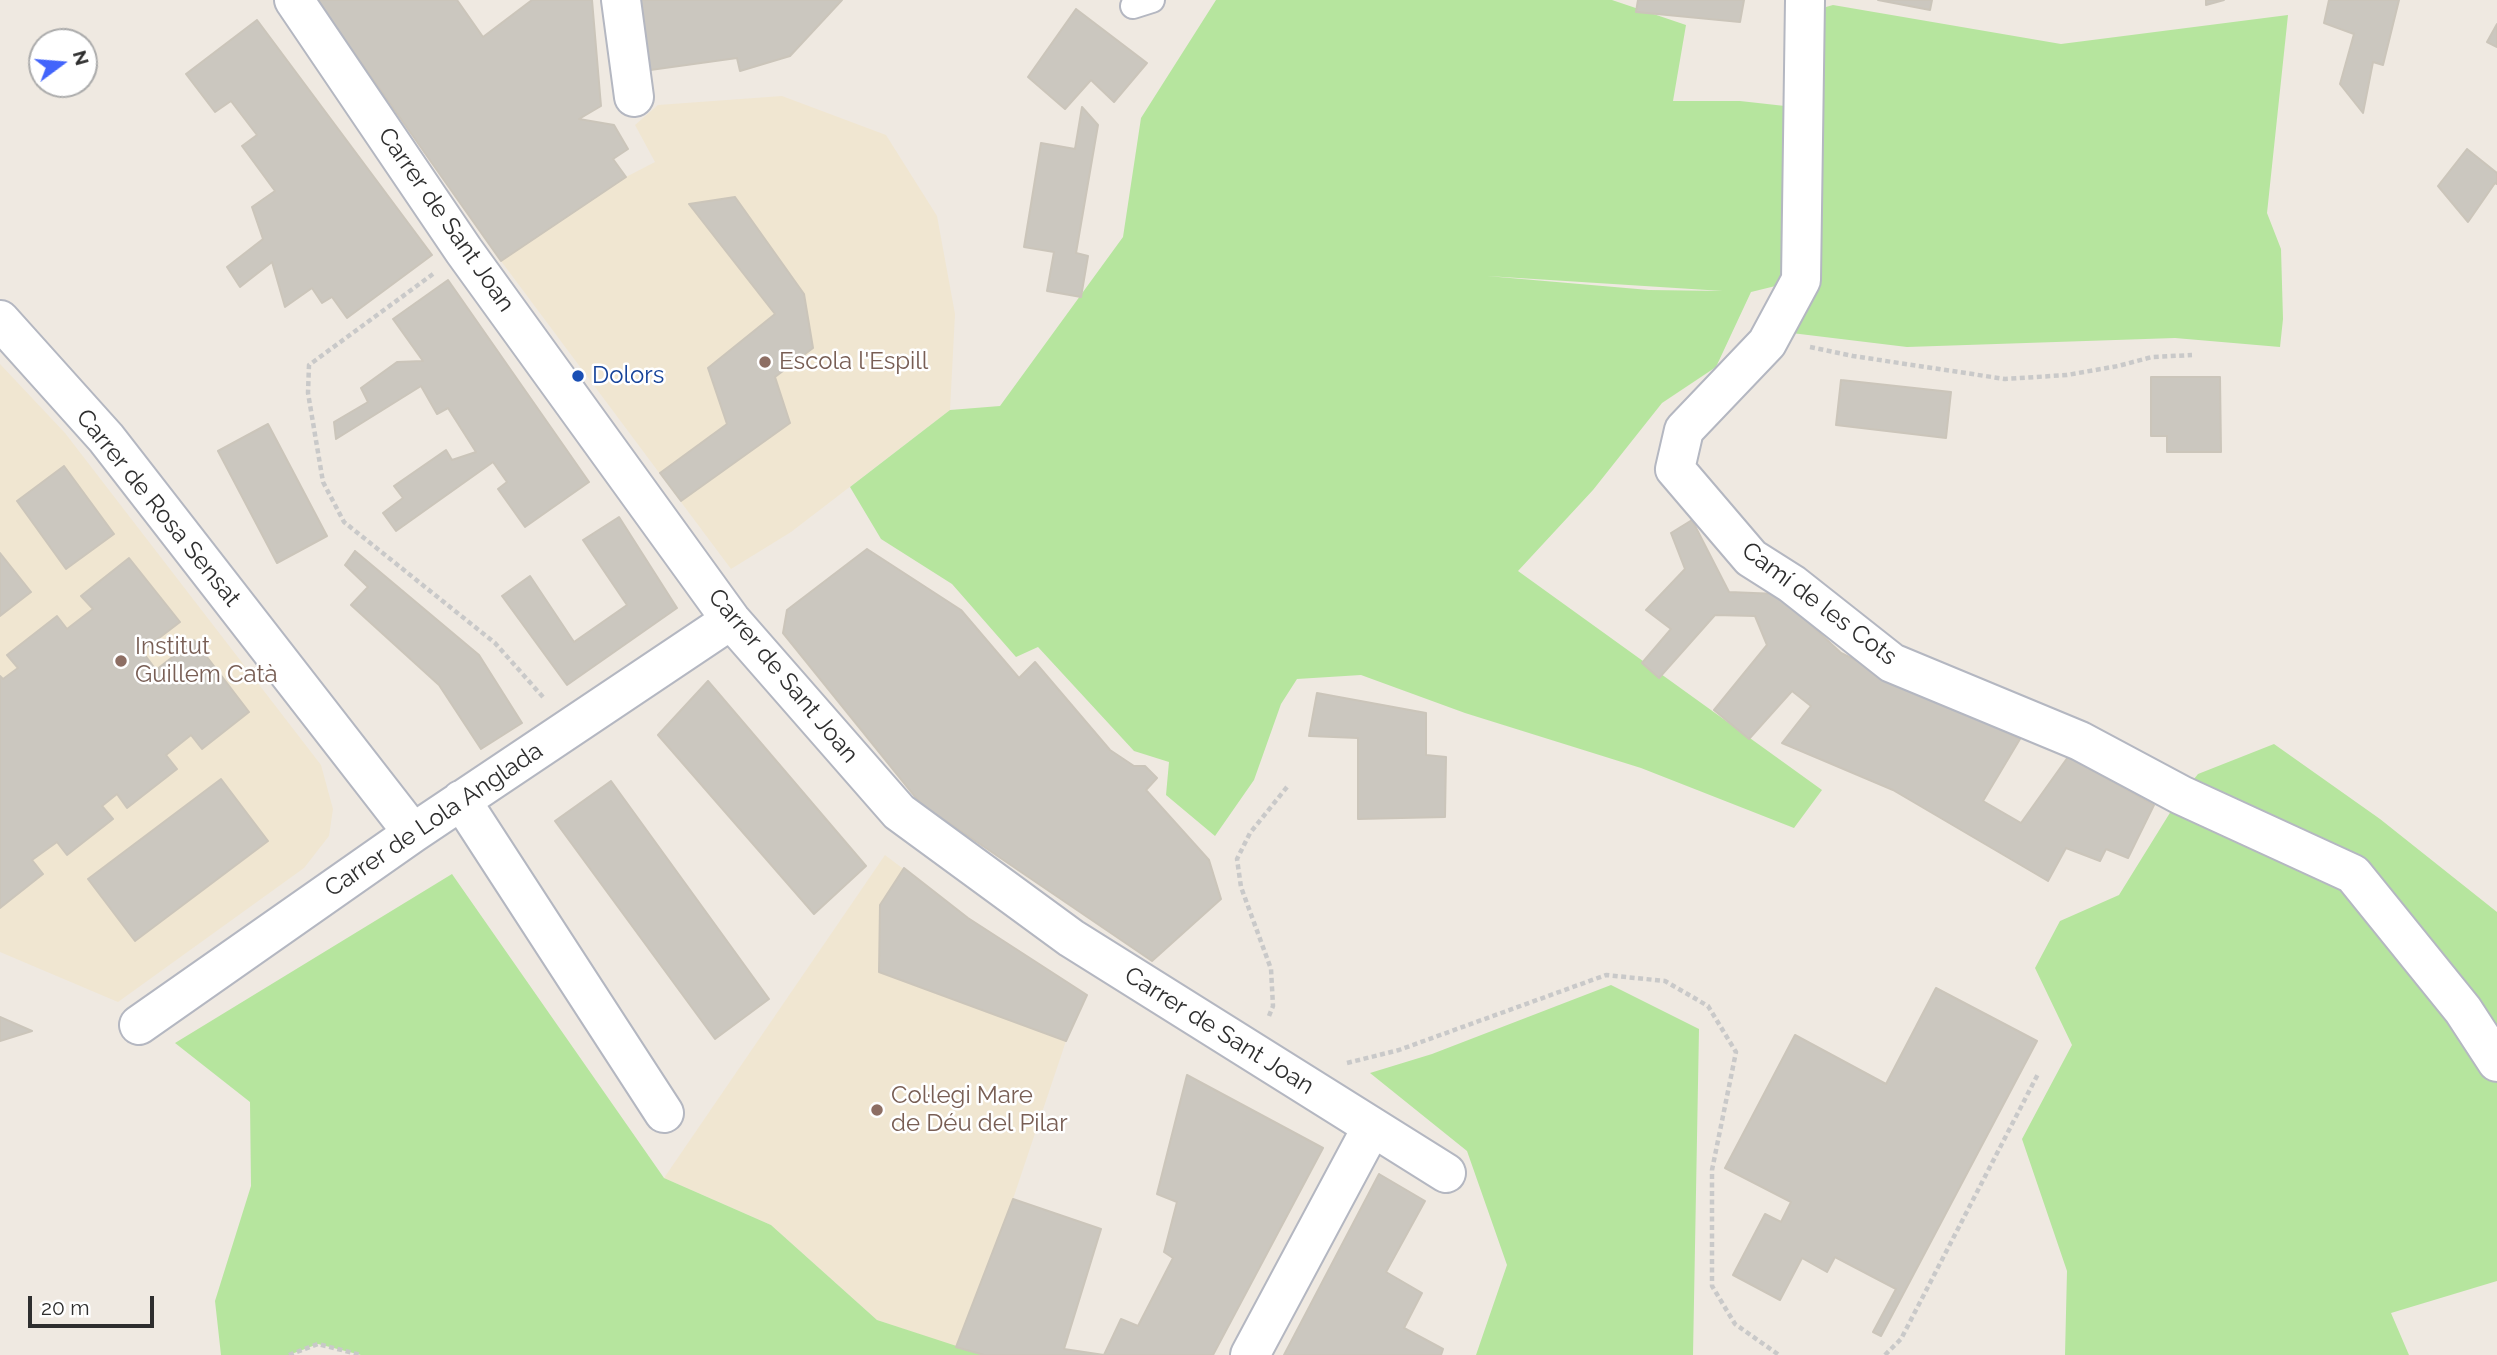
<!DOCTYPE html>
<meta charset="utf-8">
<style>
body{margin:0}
#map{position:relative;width:2497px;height:1355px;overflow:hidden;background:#efe9e1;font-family:Raleway,sans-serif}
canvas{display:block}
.north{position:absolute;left:28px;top:28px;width:70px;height:70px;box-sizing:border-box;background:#fff;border:2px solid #ababab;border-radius:50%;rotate:74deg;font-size:19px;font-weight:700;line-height:28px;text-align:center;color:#2e2e2e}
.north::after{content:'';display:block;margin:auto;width:24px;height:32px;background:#4264fb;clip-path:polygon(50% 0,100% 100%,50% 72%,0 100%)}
.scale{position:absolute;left:28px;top:1296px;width:126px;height:32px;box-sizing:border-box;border:4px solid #2e2e2e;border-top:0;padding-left:9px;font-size:21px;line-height:24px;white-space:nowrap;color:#2e2e2e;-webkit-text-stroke:5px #fff;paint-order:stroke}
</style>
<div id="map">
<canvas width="2497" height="1355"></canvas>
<div class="north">N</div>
<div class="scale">20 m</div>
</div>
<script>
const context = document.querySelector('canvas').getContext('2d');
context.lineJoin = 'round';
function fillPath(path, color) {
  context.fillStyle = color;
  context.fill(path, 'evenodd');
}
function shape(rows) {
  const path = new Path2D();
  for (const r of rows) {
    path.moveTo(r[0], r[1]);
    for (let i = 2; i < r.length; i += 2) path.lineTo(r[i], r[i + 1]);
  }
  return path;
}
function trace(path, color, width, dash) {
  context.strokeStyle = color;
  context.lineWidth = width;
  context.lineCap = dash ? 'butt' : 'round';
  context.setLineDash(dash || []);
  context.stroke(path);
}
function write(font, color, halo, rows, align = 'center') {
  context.font = font + ' Raleway,sans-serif';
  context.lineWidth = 5;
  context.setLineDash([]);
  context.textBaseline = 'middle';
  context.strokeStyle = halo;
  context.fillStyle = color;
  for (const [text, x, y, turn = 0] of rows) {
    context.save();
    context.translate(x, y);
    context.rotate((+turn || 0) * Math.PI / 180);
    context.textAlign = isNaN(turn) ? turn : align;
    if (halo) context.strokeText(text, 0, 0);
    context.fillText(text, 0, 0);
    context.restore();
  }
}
fillPath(shape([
 [782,96,886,135,937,216,955,314,950,410,791,532,731,569,501,261,626,177,655,162,635,125,658,105],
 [0,364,65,433,321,765,333,809,329,836,304,868,118,1002,0,952],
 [885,855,968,918,1087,995,1066,1041,1013,1199,956,1347,877,1320,771,1225,664,1178]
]), '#f0e6d1');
fillPath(shape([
 [1216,0,1612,0,1686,25,1673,101,1740,101,1803,108,1805,13,1833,5,2061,44,2288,15,2267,213,2281,249,2283,319,2280,347,2175,338,1907,347,1775,331,1800,280,1751,292,1716,367,1662,403,1593,490,1518,571,1822,790,1794,828,1641,768,1465,713,1361,675,1297,679,1281,704,1254,780,1215,836,1166,795,1169,762,1134,751,1038,647,1016,657,952,584,881,539,850,487,950,410,1000,406,1123,237,1141,118],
 [1487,276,1723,291,1649,290],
 [2274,744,2380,819,2497,912,2497,1281,2391,1313,2409,1355,2065,1355,2067,1271,2022,1139,2072,1045,2035,968,2060,921,2119,895,2181,795,2198,774],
 [452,874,664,1178,771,1225,877,1320,984,1355,361,1355,318,1344,289,1355,221,1355,215,1301,251,1186,250,1102,175,1043],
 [1611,985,1699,1029,1693,1355,1476,1355,1507,1265,1467,1151,1370,1073,1432,1054]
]), '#b6e59e');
const building = shape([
 [317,0,457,0,483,37,532,0,592,0,601,106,579,119,614,125,628,149,613,159,626,177,501,261,317,0],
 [634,0,842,0,790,56,740,71,737,58,643,71,634,0],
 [1638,0,1744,0,1740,22,1636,12,1638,0],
 [1878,0,1932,0,1930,10,1878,0],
 [2206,0,2224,0,2206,5,2206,0],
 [2329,0,2399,0,2383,65,2373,62,2363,113,2340,84,2354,34,2324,23,2329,0],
 [1076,9,1147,63,1114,102,1091,80,1065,109,1028,77,1076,9],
 [257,20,432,255,347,318,332,297,322,303,312,288,285,307,272,262,240,287,227,267,263,239,252,207,275,191,242,146,257,135,231,101,215,112,186,74,257,20],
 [2497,24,2497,47,2487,42,2497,24],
 [1082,107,1098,125,1076,253,1088,256,1081,297,1047,291,1054,252,1024,247,1041,143,1075,149,1082,107],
 [2467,149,2497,173,2497,184,2495,183,2468,222,2438,186,2467,149],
 [735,197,804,294,813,348,775,377,790,423,681,501,660,473,727,424,708,368,775,314,689,204,735,197],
 [448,280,589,482,525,527,498,489,507,482,493,462,396,531,383,513,403,498,394,486,446,450,452,460,476,452,448,408,437,414,421,386,336,439,334,422,368,402,361,388,397,362,423,361,393,319,448,280],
 [2151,377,2220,377,2221,452,2167,452,2167,436,2151,436,2151,377],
 [1841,380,1951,392,1946,438,1836,425,1841,380],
 [268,424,327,536,277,563,218,451,268,424],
 [64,466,114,534,66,569,17,501,64,466],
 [619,517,677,608,567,685,502,596,530,576,574,642,627,605,583,540,619,517],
 [1692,520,1729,592,1778,594,1841,653,2020,739,1983,801,2021,823,2068,757,2154,805,2128,858,2106,849,2100,861,2066,848,2048,881,1893,790,1782,743,1811,706,1792,691,1749,739,1714,710,1767,645,1755,616,1715,615,1659,678,1642,663,1671,629,1646,610,1685,569,1671,533,1692,520],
 [867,549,961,610,1019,678,1035,662,1110,750,1134,766,1145,766,1157,778,1146,790,1209,860,1221,899,1152,961,921,804,783,633,787,610,867,549],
 [355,551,479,655,522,723,481,749,439,685,351,605,368,587,345,565,355,551],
 [0,553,31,592,0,616,0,553],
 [129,558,180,622,142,651,156,670,194,640,249,712,202,749,191,735,166,755,177,769,127,808,117,794,102,806,113,819,67,855,57,842,32,860,43,874,0,908,0,676,3,679,18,668,7,655,57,616,67,629,93,609,81,596,129,558],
 [708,681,866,866,814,914,658,735,708,681],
 [1317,693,1426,713,1426,755,1446,757,1445,817,1358,819,1358,738,1309,736,1317,693],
 [221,779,268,841,135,941,88,879,221,779],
 [611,781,769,999,715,1039,555,821,611,781],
 [904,868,968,918,1087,995,1066,1041,879,972,880,905,904,868],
 [1936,988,2037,1041,1881,1336,1873,1332,1896,1289,1835,1257,1827,1272,1802,1258,1780,1300,1733,1275,1765,1214,1781,1222,1791,1202,1725,1168,1795,1035,1886,1084,1936,988],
 [0,1017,32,1031,0,1041,0,1017],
 [1187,1075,1323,1148,1213,1355,984,1355,956,1347,1013,1199,1101,1229,1064,1349,1104,1355,1121,1319,1138,1326,1173,1258,1164,1252,1177,1202,1157,1194,1187,1075],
 [1379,1174,1425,1201,1386,1272,1422,1293,1404,1328,1443,1349,1441,1355,1284,1355,1379,1174]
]);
fillPath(building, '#cbc7bf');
trace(building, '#cbc5ba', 2);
const service = shape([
 [1133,6,1152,0]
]);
const minor = shape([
 [294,0,464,251,731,620,899,812,1071,938,1446,1173],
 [621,0,634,97],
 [1805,0,1801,280,1767,343,1684,430,1675,469,1751,558,1792,584,1892,663,2080,741,2181,795,2353,874,2463,1010,2497,1062],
 [0,320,106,438,413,833],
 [461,800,664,1113],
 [139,1025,413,833,731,620],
 [1250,1355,1372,1127]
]);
trace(service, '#b4b7c1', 28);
trace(minor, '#b4b7c1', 42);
trace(shape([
 [433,274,309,365,308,393,323,482,344,522,495,643,543,697],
 [1810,347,1853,356,2005,379,2067,375,2118,366,2152,357,2192,355],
 [1269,1016,1273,1006,1271,969,1241,887,1237,859,1250,833,1287,787],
 [1347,1063,1399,1050,1606,975,1665,981,1708,1006,1736,1052,1712,1170,1712,1286,1735,1324,1779,1355],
 [289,1355,318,1344,361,1355],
 [1885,1355,1901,1339,2038,1074]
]), '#c9c9c9', 4.5, [5, 3.5]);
trace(service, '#fff', 24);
trace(minor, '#fff', 38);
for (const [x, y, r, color] of [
 [765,362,7,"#8d6e63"],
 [578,376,7,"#1a4fb4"],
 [121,661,7,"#8d6e63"],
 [877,1110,7,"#8d6e63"]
]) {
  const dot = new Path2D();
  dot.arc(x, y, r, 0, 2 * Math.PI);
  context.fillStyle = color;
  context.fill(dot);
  trace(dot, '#fff', 2.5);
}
write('24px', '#2e2e2e', '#fff', [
 ["Carrer de Sant Joan",446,220,55],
 ["Carrer de Rosa Sensat",158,508,51],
 ["Camí de les Cots",1819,604,37],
 ["Carrer de Sant Joan",783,676,50],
 ["Carrer de Lola Anglada",434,820,-34],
 ["Carrer de Sant Joan",1219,1031,32]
]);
write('24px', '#785e54', '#fff', [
 ["Escola l'Espill",779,362],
 ["Institut",135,647],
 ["Guillem Catà",135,675],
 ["Col·legi Mare",891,1096],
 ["de Déu del Pilar",891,1124]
], 'left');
write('24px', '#164399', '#fff', [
 ["Dolors",592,376]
], 'left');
</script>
